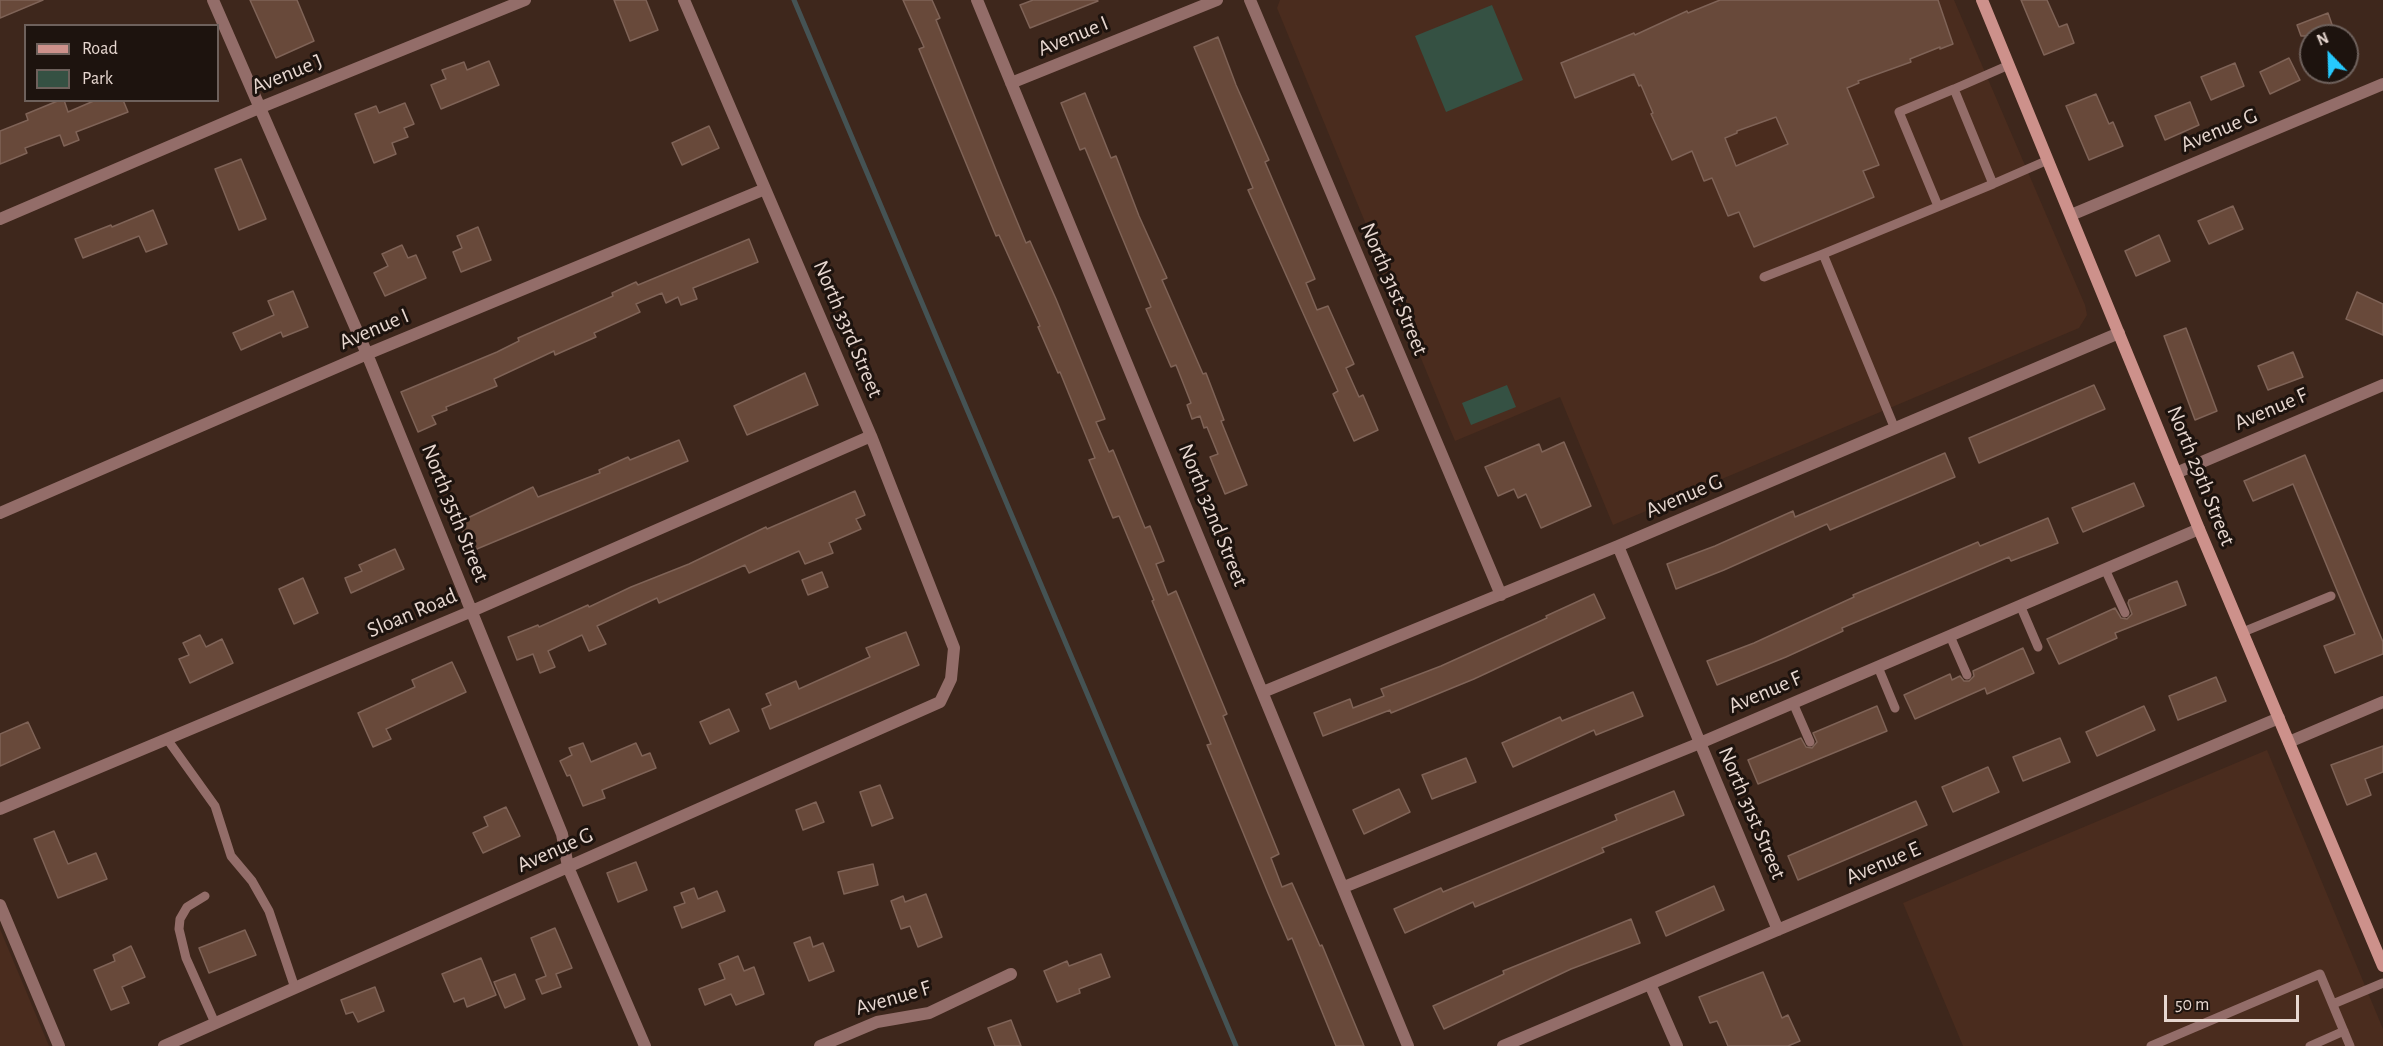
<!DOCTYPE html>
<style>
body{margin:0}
#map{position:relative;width:2383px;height:1046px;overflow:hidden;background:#3e271c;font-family:"Alegreya Sans",sans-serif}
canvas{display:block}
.legend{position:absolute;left:24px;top:24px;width:195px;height:78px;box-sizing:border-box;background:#1d130e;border:2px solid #6e615c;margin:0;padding:8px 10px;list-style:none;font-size:18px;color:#e7d7d0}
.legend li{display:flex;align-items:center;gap:12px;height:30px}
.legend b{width:30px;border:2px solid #6e615c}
.north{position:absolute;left:2299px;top:24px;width:60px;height:60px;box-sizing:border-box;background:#1d130e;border:2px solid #6e615c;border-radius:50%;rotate:337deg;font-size:16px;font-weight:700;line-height:24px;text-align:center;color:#e7d7d0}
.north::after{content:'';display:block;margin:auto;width:21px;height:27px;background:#26c9fe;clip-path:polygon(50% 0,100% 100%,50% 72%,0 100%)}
.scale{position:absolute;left:2164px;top:995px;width:135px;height:27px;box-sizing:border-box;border:3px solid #e7d7d0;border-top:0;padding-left:8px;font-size:18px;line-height:21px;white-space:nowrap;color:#e7d7d0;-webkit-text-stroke:4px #1d130e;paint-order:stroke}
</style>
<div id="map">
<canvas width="2383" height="1046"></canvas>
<ul class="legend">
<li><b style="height:8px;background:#cd918b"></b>Road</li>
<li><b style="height:16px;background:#355143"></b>Park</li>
</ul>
<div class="north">N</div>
<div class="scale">50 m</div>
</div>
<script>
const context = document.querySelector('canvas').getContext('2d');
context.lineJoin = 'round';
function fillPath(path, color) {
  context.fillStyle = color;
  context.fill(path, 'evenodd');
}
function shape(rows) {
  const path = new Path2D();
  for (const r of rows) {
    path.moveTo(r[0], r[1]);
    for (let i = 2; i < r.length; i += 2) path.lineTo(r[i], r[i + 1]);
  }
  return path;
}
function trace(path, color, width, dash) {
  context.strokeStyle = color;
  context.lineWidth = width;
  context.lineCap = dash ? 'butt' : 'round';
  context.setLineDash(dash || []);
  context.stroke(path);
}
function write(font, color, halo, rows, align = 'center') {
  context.font = font + ' "Alegreya Sans",sans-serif';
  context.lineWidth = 6;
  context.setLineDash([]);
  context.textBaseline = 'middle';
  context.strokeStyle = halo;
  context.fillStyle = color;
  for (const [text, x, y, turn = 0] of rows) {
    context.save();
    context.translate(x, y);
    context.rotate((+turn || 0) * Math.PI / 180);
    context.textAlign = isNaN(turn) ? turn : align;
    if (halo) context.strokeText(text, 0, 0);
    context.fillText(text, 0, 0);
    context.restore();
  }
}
fillPath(shape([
 [1280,0,1954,0,2085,305,2087,315,2079,328,1613,525,1560,397,1455,441,1277,8],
 [2267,750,2383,1029,2383,1046,1963,1046,1903,903],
 [0,929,49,1046,0,1046]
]), '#4a2c1e');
fillPath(shape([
 [1492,5,1523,80,1446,112,1415,36],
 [1507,385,1516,407,1471,425,1462,403]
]), '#355143');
trace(shape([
 [794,0,1236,1046]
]), '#455354', 5);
const building = shape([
 [0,0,43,0,0,18,0,0],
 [250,0,297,0,314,41,276,58,250,0],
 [614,0,646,0,658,30,630,41,614,0],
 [903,0,932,0,940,18,936,20,1000,180,1026,243,1030,241,1056,299,1105,419,1096,422,1109,452,1113,450,1145,528,1150,526,1164,561,1156,564,1168,595,1176,591,1227,714,1223,716,1279,854,1271,858,1282,887,1292,883,1320,946,1322,945,1364,1046,1336,1046,1292,938,1288,940,1268,893,1207,745,1211,744,1152,601,1154,600,1119,516,1113,518,1089,460,1095,458,1060,372,1058,373,1038,327,1040,326,999,235,996,236,919,49,924,47,903,0],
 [1033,0,1097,0,1098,1,1030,28,1020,5,1033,0],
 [1720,0,1938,0,1953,44,1940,49,1940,47,1910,59,1911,62,1858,81,1859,83,1847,88,1879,165,1863,171,1874,197,1754,247,1739,212,1728,216,1712,178,1704,181,1692,151,1672,160,1651,114,1653,113,1641,85,1639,86,1634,74,1575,98,1561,63,1634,33,1635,35,1687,11,1688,13,1720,0],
 [1776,117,1788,144,1736,166,1725,138,1737,133,1737,131,1776,117],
 [2021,0,2047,0,2059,27,2067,24,2074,43,2044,55,2021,0],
 [2328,13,2336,36,2301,36,2297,25,2328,13],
 [1218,37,1236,85,1269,160,1265,162,1315,279,1306,283,1317,310,1328,306,1354,364,1346,368,1359,397,1363,395,1378,430,1354,441,1333,394,1338,391,1248,190,1253,188,1194,47,1218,37],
 [2289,58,2300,80,2270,94,2260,72,2289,58],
 [489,61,499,85,441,109,431,85,446,79,442,70,464,62,467,70,489,61],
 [2235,63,2244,86,2211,100,2201,77,2235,63],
 [1085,93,1111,158,1116,156,1139,216,1167,278,1162,280,1203,374,1206,373,1224,420,1221,421,1247,485,1225,494,1210,457,1218,454,1207,427,1204,428,1200,416,1192,419,1187,405,1191,403,1176,365,1171,367,1146,309,1151,307,1085,148,1080,150,1061,103,1085,93],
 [2096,94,2109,124,2113,122,2123,146,2089,160,2066,106,2096,94],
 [60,100,64,100,68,112,96,100,123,100,128,112,76,132,79,140,64,146,60,135,25,148,27,153,0,164,0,131,28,120,26,114,60,100],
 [2190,102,2199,125,2165,140,2155,116,2190,102],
 [405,103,414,124,404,128,408,137,392,143,396,154,374,163,355,114,376,106,379,113,405,103],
 [709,126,719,148,682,165,672,143,709,126],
 [241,159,266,219,239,230,215,169,241,159],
 [2233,206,2243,229,2209,244,2198,221,2233,206],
 [153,210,167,244,146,252,139,236,83,258,75,239,111,225,112,227,153,210],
 [478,227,491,260,461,272,453,252,462,248,457,236,478,227],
 [2159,235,2170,261,2136,276,2125,251,2159,235],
 [749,239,758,262,693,288,697,299,681,305,678,297,666,303,662,293,636,304,640,312,594,333,596,337,555,355,554,351,494,379,497,386,446,407,447,410,432,416,436,424,418,432,401,392,497,352,519,341,518,338,613,296,612,293,636,282,638,285,749,239],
 [402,245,408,258,416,255,426,278,385,296,374,273,388,266,382,254,402,245],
 [293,291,308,327,283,337,281,332,241,350,233,333,274,315,268,301,293,291],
 [2357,292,2383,304,2383,335,2346,319,2357,292],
 [2186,328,2217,411,2195,420,2164,336,2186,328],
 [2293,352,2303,377,2268,390,2258,366,2293,352],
 [805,373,818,405,747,435,734,406,805,373],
 [2094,385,2105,409,1979,463,1969,438,2094,385],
 [679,440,688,461,472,551,459,522,533,487,538,497,600,473,599,470,628,457,630,460,679,440],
 [1564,442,1591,506,1541,528,1526,494,1518,498,1514,489,1498,496,1485,467,1539,444,1542,452,1564,442],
 [1945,453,1955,477,1830,530,1827,524,1724,570,1676,589,1667,564,1715,546,1793,511,1795,517,1945,453],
 [2305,455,2383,642,2383,654,2335,673,2324,646,2355,634,2293,484,2253,501,2244,481,2305,455],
 [2134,483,2144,506,2083,532,2072,508,2134,483],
 [855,491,865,515,856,519,861,529,829,543,833,553,805,564,799,551,749,573,745,565,659,603,657,598,597,626,606,644,589,651,582,635,548,651,555,667,540,673,533,654,517,660,508,637,538,625,539,627,588,605,589,607,631,587,689,564,766,527,767,529,855,491],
 [2048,518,2058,543,2011,561,2009,557,1842,628,1843,631,1786,657,1717,685,1707,661,1754,643,1854,597,1853,595,1978,542,1980,546,2048,518],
 [395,549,404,569,351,593,345,578,362,571,359,565,395,549],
 [822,572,828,587,808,595,802,580,822,572],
 [303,578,318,613,294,624,279,589,303,578],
 [2177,581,2186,605,2115,633,2117,638,2059,664,2047,639,2115,608,2121,618,2127,619,2132,614,2128,603,2129,600,2177,581],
 [1594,594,1605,618,1474,679,1391,713,1390,710,1323,736,1314,713,1350,699,1353,708,1384,696,1381,689,1441,666,1547,618,1546,616,1594,594],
 [906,632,919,665,770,729,762,709,771,705,766,694,796,681,799,689,870,657,866,648,906,632],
 [200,635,206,647,222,639,233,663,190,683,179,659,189,655,183,643,200,635],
 [2023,648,2034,673,1987,694,1985,688,1915,719,1904,695,1950,674,1952,680,1960,676,1964,681,1969,681,1974,676,1973,671,2023,648],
 [452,662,466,692,386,729,391,739,373,747,358,713,415,687,412,680,452,662],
 [2216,677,2226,701,2178,720,2169,696,2216,677],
 [1633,692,1643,716,1596,735,1594,730,1513,767,1502,743,1560,717,1562,721,1633,692],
 [1877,706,1887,731,1758,784,1748,760,1801,738,1806,747,1812,748,1817,742,1813,733,1877,706],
 [2144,706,2155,730,2097,756,2086,732,2144,706],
 [729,709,739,731,710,744,700,722,729,709],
 [28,722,40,748,0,766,0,734,28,722],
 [2060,738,2070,762,2023,781,2013,757,2060,738],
 [583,743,591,762,636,743,642,756,650,753,656,768,602,790,605,798,583,806,570,775,567,776,560,761,572,755,569,748,583,743],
 [2383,746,2383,772,2365,779,2371,795,2347,805,2331,765,2383,746],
 [1466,758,1476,782,1432,799,1422,775,1466,758],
 [1988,767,1999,792,1953,812,1942,787,1988,767],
 [880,785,893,818,872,826,860,792,880,785],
 [1399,789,1410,812,1364,834,1353,810,1399,789],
 [1674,791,1684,815,1602,848,1604,852,1534,882,1475,907,1473,902,1405,933,1394,909,1441,888,1443,892,1617,820,1615,815,1674,791],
 [1916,801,1927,825,1798,880,1788,856,1916,801],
 [816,802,824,822,803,830,796,810,816,802],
 [506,807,520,836,483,853,473,833,488,826,484,817,506,807],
 [54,831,68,864,96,853,107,879,58,898,34,839,54,831],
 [636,862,647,890,618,902,607,873,636,862],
 [873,864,878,885,844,894,838,872,873,864],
 [1714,886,1724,910,1666,936,1656,912,1714,886],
 [694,888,698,899,717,891,725,911,682,928,674,907,685,903,681,893,694,888],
 [926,894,942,937,918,947,910,926,901,929,891,901,903,896,905,902,926,894],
 [1631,919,1640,943,1571,969,1444,1029,1433,1006,1504,974,1503,971,1631,919],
 [555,928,572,968,556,974,561,987,542,994,536,980,546,976,531,938,555,928],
 [245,930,256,955,209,973,199,948,245,930],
 [810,937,813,947,823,943,834,971,809,981,794,943,810,937],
 [131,946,145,977,122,987,129,1003,111,1010,94,970,115,961,113,955,131,946],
 [1101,954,1110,977,1079,989,1080,993,1057,1002,1044,971,1067,961,1069,966,1101,954],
 [738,956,744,971,754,967,764,994,736,1005,731,994,705,1005,699,989,725,979,719,964,738,956],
 [481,958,496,995,467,1007,464,998,454,1002,442,974,481,958],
 [1763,972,1782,1018,1788,1015,1800,1041,1788,1046,1728,1046,1717,1021,1710,1023,1699,997,1763,972],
 [515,974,525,999,505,1008,494,982,515,974],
 [375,987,384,1011,358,1022,353,1012,346,1014,341,1000,375,987],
 [1011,1020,1021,1046,995,1046,988,1028,1011,1020]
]);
fillPath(building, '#68493a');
trace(building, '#7f6357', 1.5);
trace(shape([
 [1954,89,2009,65],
 [1993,184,2048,160],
 [1823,254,1895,429],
 [1764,277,1823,254,1993,184,1954,89,1899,112,1938,206],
 [2105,569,2125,613],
 [2020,605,2038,647],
 [2243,632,2331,596],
 [1950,636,1967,675],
 [1878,667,1895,708],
 [1793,703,1810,742],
 [167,739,215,806,231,856,252,881,269,911,295,988],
 [205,896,187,907,180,919,179,929,186,958,215,1023],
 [2333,1004,2383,983],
 [2151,1046,2320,974,2350,1046],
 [2310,1046,2344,1031]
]), '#936d69', 9);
trace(shape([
 [213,0,367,354,562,834,568,867,645,1046],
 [977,0,1408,1046],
 [1250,0,1501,595],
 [1011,83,1217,0],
 [2071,215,2383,84],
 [0,219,259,108,525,0],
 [2176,473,2383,385],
 [0,513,367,354,765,189],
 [1618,546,1778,930],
 [1263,692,1618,546,2119,333],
 [2289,742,2383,702],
 [0,809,472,611,871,436],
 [1344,887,1700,743,2199,529],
 [0,905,59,1046],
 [1650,984,1677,1046],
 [164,1046,940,702,951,679,954,648,871,436,684,0],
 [820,1046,877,1022,929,1013,1011,974],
 [1503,1046,2279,718]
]), '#936d69', 12);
trace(shape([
 [1982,0,2199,529,2383,966]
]), '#cd918b', 12);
write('22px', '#e7d7d0', '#1d130e', [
 ["Avenue I",1073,36,-22],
 ["Avenue J",287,74,-22],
 ["Avenue G",2219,130,-23],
 ["North 31st Street",1394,289,67],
 ["Avenue I",374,329,-23],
 ["North 33rd Street",848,329,67],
 ["Avenue F",2271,409,-23],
 ["North 29th Street",2201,476,68],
 ["Avenue G",1684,496,-23],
 ["North 35th Street",455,513,68],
 ["North 32nd Street",1213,515,68],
 ["Sloan Road",412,613,-23],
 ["Avenue F",1765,692,-23],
 ["North 31st Street",1752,813,67],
 ["Avenue G",555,850,-24],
 ["Avenue E",1883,863,-23],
 ["Avenue F",893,998,-16]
]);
</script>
